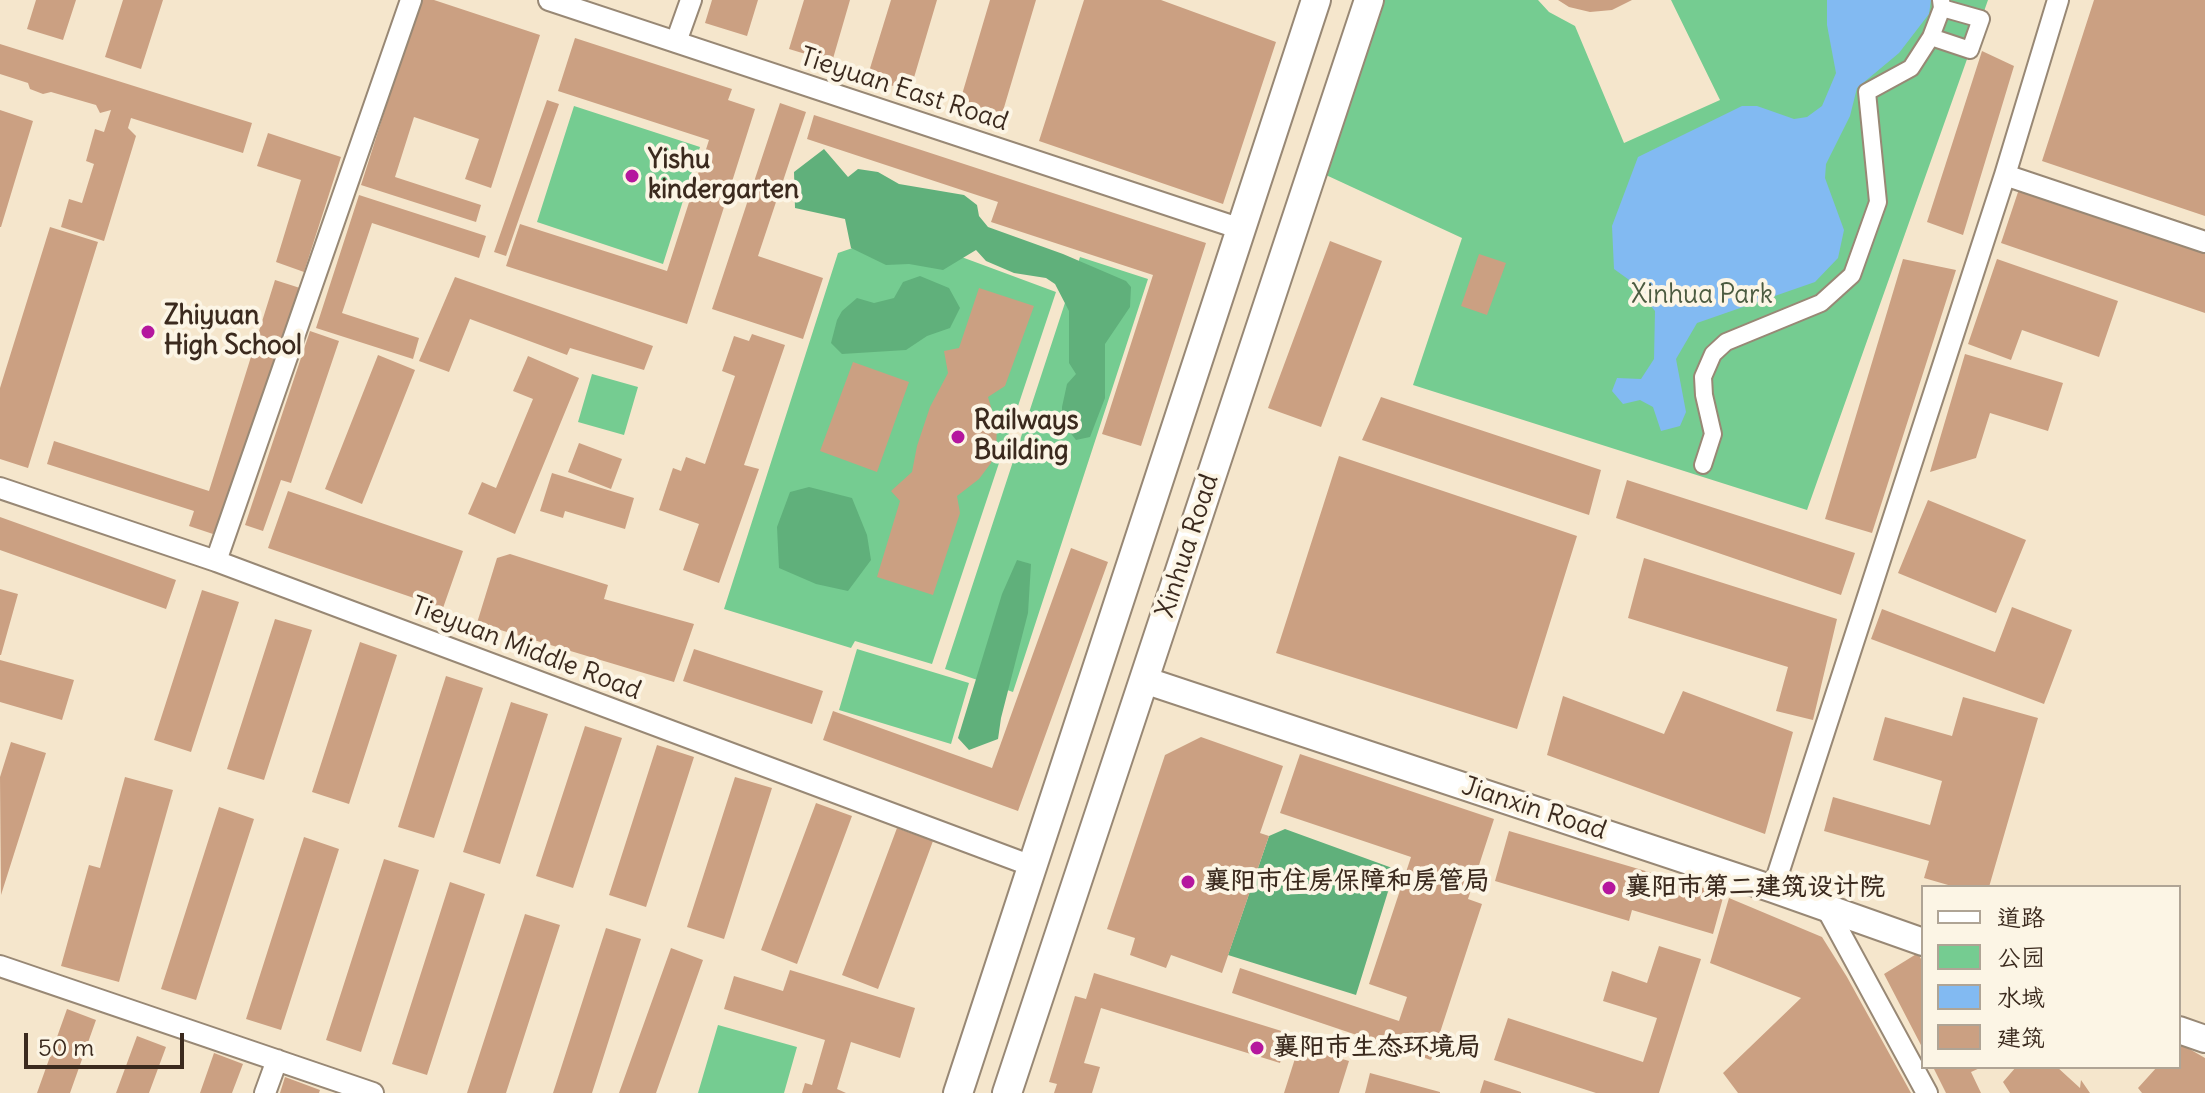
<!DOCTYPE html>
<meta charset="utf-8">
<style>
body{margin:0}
#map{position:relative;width:2205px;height:1093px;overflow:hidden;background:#f5e6cc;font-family:Delius,"LXGW WenKai TC",sans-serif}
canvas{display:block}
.legend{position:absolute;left:1921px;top:885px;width:260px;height:184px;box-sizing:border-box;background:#fcf5e5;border:2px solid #afa495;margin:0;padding:10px 14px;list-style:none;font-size:24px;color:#3b2a1e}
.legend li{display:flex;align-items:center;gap:16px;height:40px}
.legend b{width:40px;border:2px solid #afa495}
.scale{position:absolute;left:24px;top:1033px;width:160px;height:36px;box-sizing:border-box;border:4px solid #3b2a1e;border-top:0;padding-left:10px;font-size:24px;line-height:28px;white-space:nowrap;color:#3b2a1e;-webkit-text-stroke:6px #fcf5e5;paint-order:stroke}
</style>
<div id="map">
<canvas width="2205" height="1093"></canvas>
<ul class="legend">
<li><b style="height:10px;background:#fff"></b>道路</li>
<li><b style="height:22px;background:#75cc91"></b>公园</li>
<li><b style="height:22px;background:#82baf2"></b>水域</li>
<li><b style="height:22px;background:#cba082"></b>建筑</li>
</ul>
<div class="scale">50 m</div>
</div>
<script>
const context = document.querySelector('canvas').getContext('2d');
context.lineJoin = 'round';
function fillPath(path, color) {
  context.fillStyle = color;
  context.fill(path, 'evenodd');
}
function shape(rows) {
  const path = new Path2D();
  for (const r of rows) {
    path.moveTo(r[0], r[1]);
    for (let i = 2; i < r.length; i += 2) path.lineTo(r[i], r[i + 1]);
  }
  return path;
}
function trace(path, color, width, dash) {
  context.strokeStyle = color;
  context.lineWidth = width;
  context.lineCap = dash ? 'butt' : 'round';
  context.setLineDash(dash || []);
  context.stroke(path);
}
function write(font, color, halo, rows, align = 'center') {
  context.font = font + ' Delius,"LXGW WenKai TC",sans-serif';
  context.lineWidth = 8;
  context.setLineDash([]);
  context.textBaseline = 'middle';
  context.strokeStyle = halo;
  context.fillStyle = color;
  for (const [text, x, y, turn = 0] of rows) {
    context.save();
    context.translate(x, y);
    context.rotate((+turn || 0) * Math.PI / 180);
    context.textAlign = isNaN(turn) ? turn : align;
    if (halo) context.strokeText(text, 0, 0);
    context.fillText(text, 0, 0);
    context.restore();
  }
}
fillPath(shape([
 [1369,0,1538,0,1549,12,1575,26,1624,143,1720,100,1671,0,1988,0,1807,510,1413,385,1462,238,1313,169],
 [574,106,700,147,663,264,537,222],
 [913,239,1056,292,932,664,855,641,851,648,724,609,838,253,870,242],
 [1080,257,1148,279,1013,692,945,669],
 [592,374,638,387,624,435,578,422],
 [857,649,969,683,951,744,839,710],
 [718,1025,797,1047,784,1093,698,1093]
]), '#75cc91');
fillPath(shape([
 [824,149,848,177,858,169,878,172,899,184,964,195,977,205,979,216,988,227,1063,254,1126,281,1131,287,1130,307,1105,344,1105,398,1090,437,1076,440,1062,422,1062,407,1067,384,1076,374,1069,363,1069,311,1055,284,1046,278,1014,273,986,261,976,250,943,270,909,264,886,265,851,248,845,219,795,208,794,172],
 [920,276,949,288,960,308,950,328,927,336,906,350,842,354,831,343,837,320,842,311,857,298,874,303,894,298,903,282],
 [809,487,852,498,867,535,871,560,848,591,816,584,779,568,777,527,790,492],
 [1017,560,1031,564,1028,613,1001,718,998,739,969,750,958,738,1002,594],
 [1285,829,1395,869,1356,995,1228,955,1269,836]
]), '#60b07b');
fillPath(shape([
 [1827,0,1931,0,1929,14,1899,53,1857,88,1850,116,1826,164,1825,178,1844,230,1838,258,1815,282,1697,323,1676,359,1686,412,1680,426,1661,431,1653,407,1640,400,1623,404,1612,391,1617,378,1641,379,1654,359,1655,311,1632,282,1614,269,1612,226,1638,157,1742,106,1757,106,1794,119,1807,117,1822,106,1836,73,1827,25]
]), '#82baf2');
fillPath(shape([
 [36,0,76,0,63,40,27,29],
 [123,0,163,0,141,69,105,57],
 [420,0,434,0,540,35,491,188,465,179,479,139,414,117,395,177,481,205,476,222,361,185],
 [712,0,758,0,747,36,705,23],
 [804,0,850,0,832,62,789,49],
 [891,0,937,0,910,91,867,78],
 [990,0,1036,0,1000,121,958,108],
 [1084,0,1161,0,1276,42,1223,204,1039,141],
 [1558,0,1632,0,1612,10,1590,12,1569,7],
 [2094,0,2205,0,2205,216,2042,161],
 [575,38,732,89,728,100,755,109,687,324,506,266,520,224,667,271,709,140,558,91],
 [0,44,252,123,243,153,131,118,128,128,136,136,104,241,61,227,69,199,82,203,94,164,86,161,95,129,104,132,111,110,100,113,96,105,51,92,43,94,30,89,28,83,0,74],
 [1982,51,2014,66,1963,235,1927,222],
 [547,100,559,104,506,256,494,252],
 [780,103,806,112,758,256,823,278,803,339,712,309],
 [0,110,33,121,1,227,0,227],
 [814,115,1206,243,1141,446,1102,434,1153,275,991,222,998,202,807,139],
 [268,133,341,157,304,272,276,262,301,180,257,166],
 [2019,189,2205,253,2205,313,2001,243],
 [359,195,486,236,479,258,372,223,342,313,419,338,413,359,316,328],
 [50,227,98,242,28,468,0,459,0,388],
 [1330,241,1382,261,1321,427,1268,408],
 [1479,254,1506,263,1487,315,1461,306],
 [1903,259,1956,270,1872,533,1825,519],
 [1997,259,2118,301,2099,357,2022,330,2011,360,1968,344],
 [455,277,653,346,644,370,570,348,567,355,470,319,449,372,419,361],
 [275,280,300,288,222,537,189,526,194,511,47,464,54,441,209,491],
 [979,288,1034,306,1005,386,988,397,997,427,996,449,991,463,979,479,957,496,960,513,933,595,877,577,900,501,891,491,912,472,917,446,930,407,948,373,944,351,959,348],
 [310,331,339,341,291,483,281,480,263,531,245,525],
 [752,334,785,345,744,465,759,469,719,583,683,570,699,524,659,510,673,468,681,471,686,457,705,464,735,376,722,371,734,336,749,341],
 [1965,354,2063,383,2048,431,1990,413,1976,458,1930,472],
 [378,355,415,370,362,504,325,489],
 [528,356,579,378,515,534,468,514,482,482,496,488,533,399,513,391],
 [853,362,909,382,877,472,820,451],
 [1381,397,1601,470,1589,515,1362,440],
 [579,443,622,459,611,489,568,472],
 [1339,456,1577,536,1517,729,1276,653],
 [552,473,634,498,625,529,565,511,563,518,540,511],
 [1627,480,1855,553,1841,595,1616,518],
 [288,491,463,551,443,608,268,548],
 [1928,500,2026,540,1996,613,1898,573],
 [0,517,176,580,166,609,0,550],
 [1071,548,1108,562,1018,811,823,740,833,711,992,768],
 [510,554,608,585,604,599,694,624,674,682,477,623,497,558],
 [1644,558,1837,619,1813,720,1776,711,1788,667,1628,618],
 [0,589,18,594,1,655,0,655],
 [202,590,239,602,191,752,154,740],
 [2012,607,2072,630,2044,704,1871,639,1882,609,1995,652],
 [275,619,312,630,264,780,227,769],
 [360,642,397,655,349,804,312,792],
 [694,649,823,691,812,724,683,681],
 [0,660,74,680,62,720,0,702],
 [446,676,483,688,434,838,398,827],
 [1683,691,1793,732,1765,834,1547,755,1563,696,1664,734],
 [1963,697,2038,718,1989,887,1955,887,1924,878,1929,861,1824,831,1833,797,1930,825,1942,781,1873,760,1885,717,1952,736],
 [511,702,548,714,500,864,463,852],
 [585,726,622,738,573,888,536,876],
 [1201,737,1283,766,1260,833,1269,836,1222,973,1171,955,1166,968,1130,955,1135,938,1107,929,1165,755],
 [11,742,46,753,1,895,0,777],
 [657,745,694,757,646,907,609,895],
 [1300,754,1494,819,1468,899,1482,904,1431,1060,1232,993,1240,968,1399,1021,1407,997,1369,984,1411,857,1280,813],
 [125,777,173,790,119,982,61,966,89,865,100,868],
 [735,777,772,788,724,939,687,927],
 [816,803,852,816,797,964,761,950],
 [219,807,254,819,196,1000,161,989],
 [897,828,933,841,878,989,842,975],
 [1509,831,1724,894,1713,934,1632,910,1629,921,1495,881],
 [304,837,339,849,281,1030,246,1019],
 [384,859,419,870,361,1052,326,1040],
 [450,882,485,894,427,1075,392,1064],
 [1729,898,1822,937,1847,977,1911,1093,1738,1093,1723,1073,1801,998,1710,963],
 [525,914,560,925,506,1093,467,1093],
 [606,928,641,939,592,1093,553,1093],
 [1659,946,1701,959,1659,1093,1596,1093,1494,1060,1508,1018,1643,1062,1657,1018,1603,1001,1612,971,1647,983],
 [671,948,703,960,656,1093,619,1093],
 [1918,953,1923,963,1923,1049,1884,974],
 [790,970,915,1008,900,1058,851,1042,837,1089,846,1093,802,1093,805,1083,812,1085,825,1040,724,1009,734,976,783,991],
 [1094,973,1288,1033,1280,1063,1101,1008,1084,1063,1100,1067,1092,1093,1054,1093,1057,1084,1049,1082,1075,996,1086,999],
 [67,1009,96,1020,70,1093,37,1093],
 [137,1036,166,1047,149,1093,116,1093],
 [2179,1043,2205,1058,2205,1093,2142,1093,2138,1088,2157,1067,2179,1067],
 [1299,1046,1349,1061,1339,1093,1284,1093],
 [214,1053,243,1064,232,1093,200,1093],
 [1933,1067,1982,1067,1971,1072,1981,1093,1946,1093],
 [2016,1067,2057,1067,2080,1088,2081,1080,2090,1093,2010,1093,2003,1082],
 [1370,1073,1440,1092,1440,1093,1365,1093],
 [285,1077,320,1090,319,1093,280,1093],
 [1484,1080,1521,1092,1521,1093,1480,1093]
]), '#cba082');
const pedestrian = shape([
 [1941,0,1942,8,1931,37,1970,50,1981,19,1942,8],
 [1703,465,1713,434,1704,395,1703,377,1713,354,1726,342,1821,303,1852,275,1878,202,1867,92,1911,68,1931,37]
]);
const minor = shape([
 [549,0,1241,229],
 [676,42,691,0],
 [2005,175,2205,242],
 [0,488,216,561,1032,866],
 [216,561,411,0],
 [1773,889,2005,175,2058,0],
 [1827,909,1927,1093],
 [0,966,373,1093],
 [265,1093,277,1060]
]);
const tertiary = shape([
 [1144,680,1773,889,1923,942],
 [2179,1030,2205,1039]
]);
const secondary = shape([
 [958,1093,1316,0],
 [1007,1093,1369,0]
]);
trace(pedestrian, '#988875', 20);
trace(minor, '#988875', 24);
trace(tertiary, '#988875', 30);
trace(secondary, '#988875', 32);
trace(pedestrian, '#fff', 16);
trace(minor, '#fff', 20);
trace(tertiary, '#fff', 26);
trace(secondary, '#fff', 28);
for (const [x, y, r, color] of [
 [632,176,8,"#b5179e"],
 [148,332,8,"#b5179e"],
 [958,437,8,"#b5179e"],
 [1188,882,8,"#b5179e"],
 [1609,888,8,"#b5179e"],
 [1257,1048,8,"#b5179e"]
]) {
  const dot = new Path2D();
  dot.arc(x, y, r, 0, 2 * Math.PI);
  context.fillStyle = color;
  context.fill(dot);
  trace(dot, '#fcf5e5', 3);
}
write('26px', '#3b2a1e', '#fcf5e5', [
 ["Tieyuan East Road",904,90,18],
 ["Xinhua Road",1188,546,-72],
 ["Tieyuan Middle Road",526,649,21],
 ["Jianxin Road",1534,809,18]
]);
write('bold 26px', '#3b2a1e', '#fcf5e5', [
 ["Yishu",648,161],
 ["kindergarten",648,191],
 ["Zhiyuan",164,317],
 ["High School",164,347],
 ["Railways",974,422],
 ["Building",974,452],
 ["襄阳市住房保障和房管局",1204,882],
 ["襄阳市第二建筑设计院",1625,888],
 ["襄阳市生态环境局",1273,1048]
], 'left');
write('26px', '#4c5b40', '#fcf5e5', [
 ["Xinhua Park",1702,296]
]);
</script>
